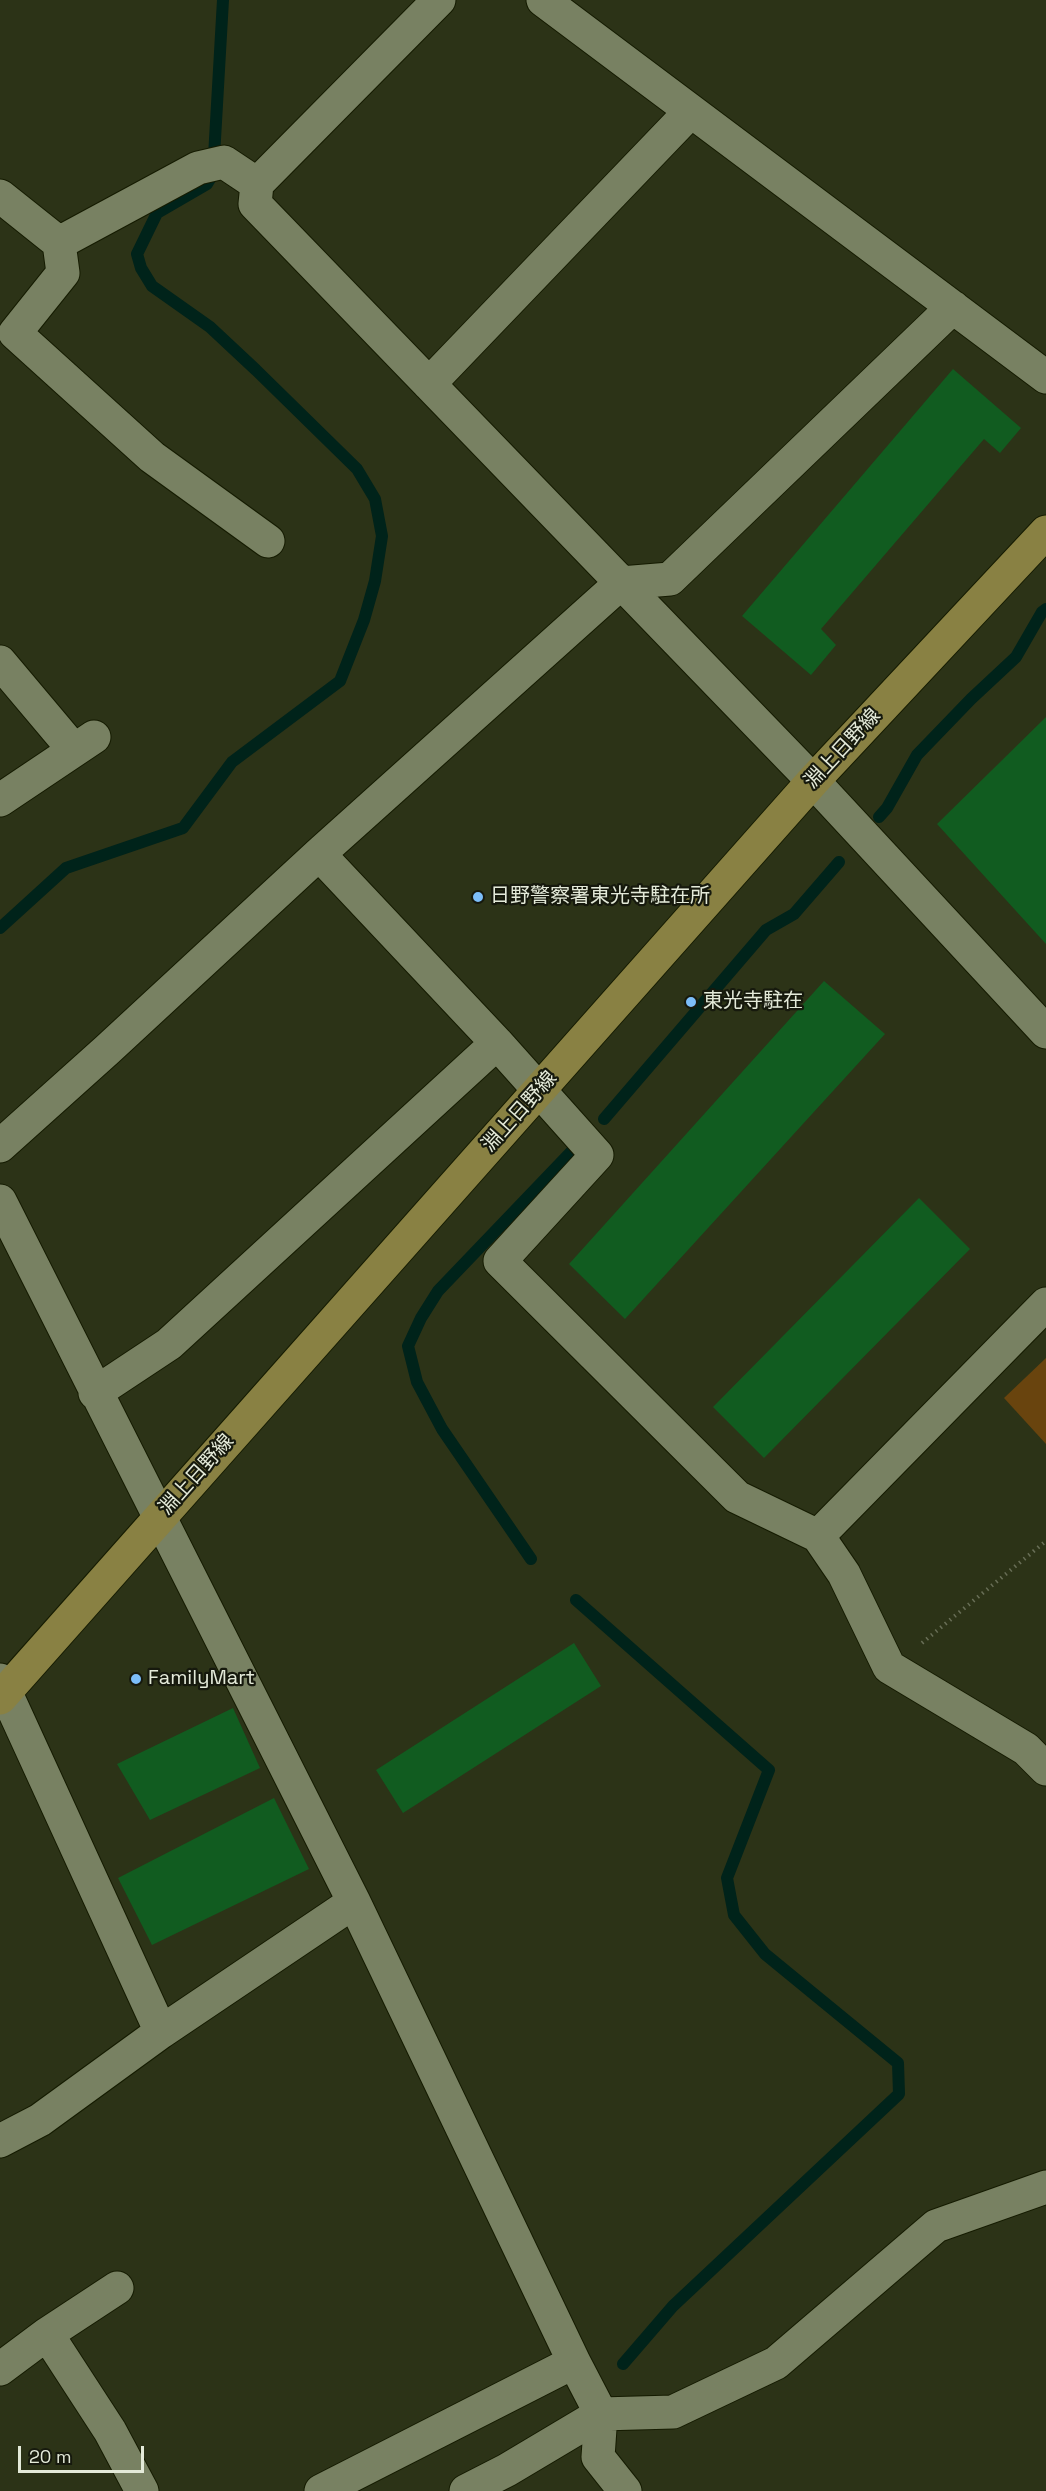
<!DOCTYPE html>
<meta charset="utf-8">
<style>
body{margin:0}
#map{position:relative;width:1046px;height:2491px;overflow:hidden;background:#2c3317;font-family:"Space Grotesk",sans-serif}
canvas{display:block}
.scale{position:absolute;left:18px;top:2446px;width:126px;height:27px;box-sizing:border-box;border:3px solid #e4ead9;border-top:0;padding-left:8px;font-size:18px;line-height:21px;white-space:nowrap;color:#e4ead9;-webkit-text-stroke:4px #16190d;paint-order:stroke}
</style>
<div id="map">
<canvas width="1046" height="2491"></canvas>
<div class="scale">20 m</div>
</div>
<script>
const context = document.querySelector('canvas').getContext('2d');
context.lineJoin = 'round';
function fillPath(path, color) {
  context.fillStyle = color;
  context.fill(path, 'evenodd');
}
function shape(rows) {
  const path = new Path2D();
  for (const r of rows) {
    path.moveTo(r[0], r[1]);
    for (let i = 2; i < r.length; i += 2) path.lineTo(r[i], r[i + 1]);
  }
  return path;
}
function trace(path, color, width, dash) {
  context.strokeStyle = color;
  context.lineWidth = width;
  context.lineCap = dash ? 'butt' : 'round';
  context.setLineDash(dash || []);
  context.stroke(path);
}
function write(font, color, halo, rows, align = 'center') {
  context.font = font + ' "Space Grotesk","Noto Sans JP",sans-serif';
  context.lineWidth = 4.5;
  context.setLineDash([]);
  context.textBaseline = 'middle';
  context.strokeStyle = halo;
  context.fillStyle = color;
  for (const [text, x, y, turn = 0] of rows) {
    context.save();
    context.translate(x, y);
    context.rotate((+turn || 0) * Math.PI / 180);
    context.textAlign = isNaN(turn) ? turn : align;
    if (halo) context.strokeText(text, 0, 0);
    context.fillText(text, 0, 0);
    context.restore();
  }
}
fillPath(shape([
 [1046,1358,1046,1444,1004,1398]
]), '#69440e');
trace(shape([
 [879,817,887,808,917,755,971,699,1016,657,1042,612,1046,609],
 [0,928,66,868,183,828,232,762,340,681,364,620,375,581,382,536,375,499,357,469,256,370,210,327,152,286,141,268,137,254,157,213,207,184,213,174,223,0],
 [604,1119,766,930,794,914,839,862],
 [531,1559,442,1429,417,1382,408,1346,421,1318,438,1291,573,1150],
 [576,1600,769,1770,727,1878,734,1915,765,1954,898,2063,899,2094,673,2306,623,2364]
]), '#00231a', 12);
fillPath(shape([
 [953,369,1021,428,1000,453,984,439,821,629,836,645,811,675,742,616],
 [1046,717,1046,944,937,824],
 [824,981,885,1034,625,1319,569,1264],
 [919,1198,970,1249,764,1458,713,1407],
 [574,1643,601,1686,403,1813,376,1770],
 [233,1708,260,1768,150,1820,117,1764],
 [274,1798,309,1869,152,1945,118,1878]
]), '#115c20');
const minor = shape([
 [439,0,257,184,255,204,813,781,1046,1032],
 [543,0,1046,377],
 [0,196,59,243,198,168,224,162,257,184],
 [59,243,63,273,15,333,152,457,268,541],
 [429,384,691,111],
 [0,662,74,750],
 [0,800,94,737],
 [319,854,497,1043,597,1155,500,1261,737,1497,818,1536,844,1574,889,1667,1026,1749,1046,1769],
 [0,1146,107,1050,319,854,621,583,670,579,953,307],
 [0,1201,354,1902,574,2362,601,2414,673,2412,776,2363,936,2226,1046,2187],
 [95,1393,169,1344,497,1043],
 [818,1536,1046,1304],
 [0,1680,161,2032],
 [0,2141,40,2120,161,2032,354,1902],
 [47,2334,110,2431,142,2491],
 [0,2369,47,2334,117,2288],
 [601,2414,598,2457,625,2491],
 [321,2491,574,2362],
 [466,2491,507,2470,601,2414]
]);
const major = shape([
 [0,1698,813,781,1046,532]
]);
trace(minor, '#151b01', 35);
trace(major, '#151b01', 35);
trace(shape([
 [922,1643,1046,1541]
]), '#686e56', 4, [1.5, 4.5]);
trace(minor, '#788162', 33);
trace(major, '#898143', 33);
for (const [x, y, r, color] of [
 [478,897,6,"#7cbef9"],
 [691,1002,6,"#7cbef9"],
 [136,1679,6,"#7cbef9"]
]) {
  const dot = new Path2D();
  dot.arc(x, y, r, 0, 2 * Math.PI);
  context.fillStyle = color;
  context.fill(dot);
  trace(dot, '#16190d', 2);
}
write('20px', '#e4ead9', '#16190d', [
 ["淵上日野線",843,749,-47],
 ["淵上日野線",520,1112,-48],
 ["淵上日野線",197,1475,-48]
]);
write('20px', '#e4ead9', '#16190d', [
 ["日野警察署東光寺駐在所",490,897],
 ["東光寺駐在",703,1002],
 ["FamilyMart",148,1679]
], 'left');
</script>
